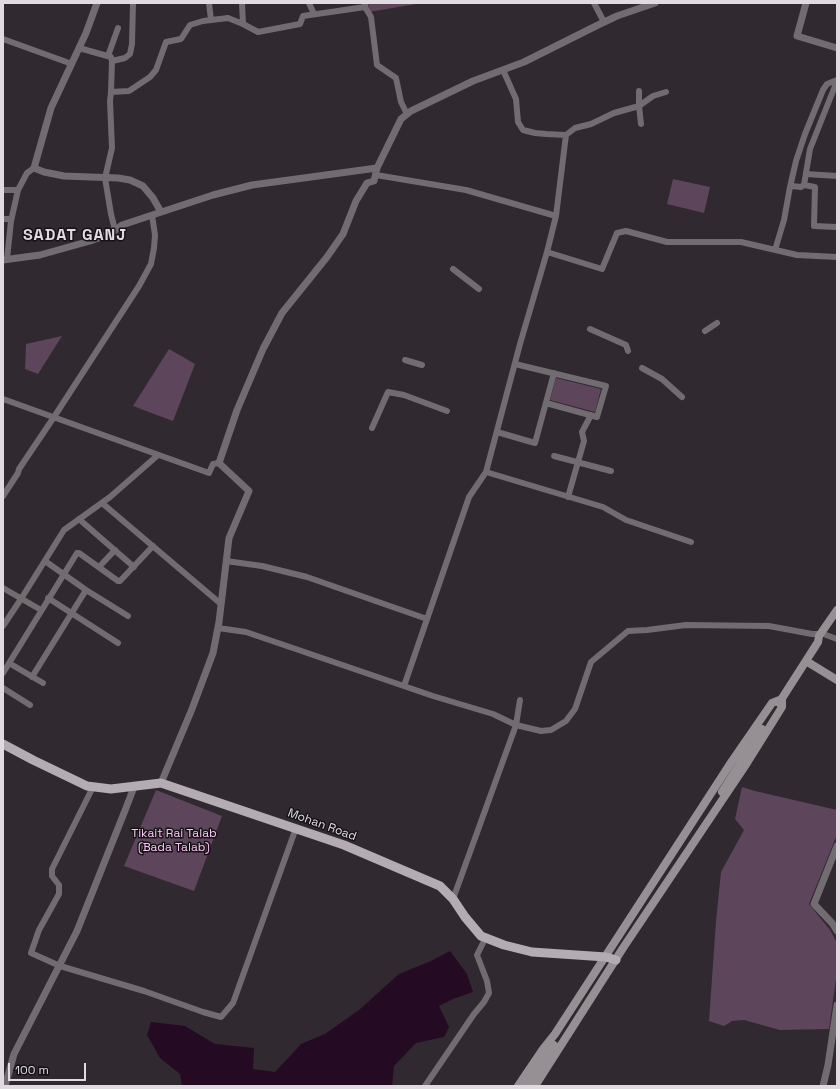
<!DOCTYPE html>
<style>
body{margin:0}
#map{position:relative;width:840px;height:1089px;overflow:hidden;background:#302930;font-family:"Space Grotesk",sans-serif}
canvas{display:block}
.frame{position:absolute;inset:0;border:4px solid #e0dbe0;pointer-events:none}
.scale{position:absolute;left:8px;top:1063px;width:78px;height:18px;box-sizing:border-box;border:2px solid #e0dbe0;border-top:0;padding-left:5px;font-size:12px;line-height:14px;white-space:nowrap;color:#e0dbe0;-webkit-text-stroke:3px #161316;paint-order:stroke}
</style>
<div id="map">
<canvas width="840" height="1089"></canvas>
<div class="frame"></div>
<div class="scale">100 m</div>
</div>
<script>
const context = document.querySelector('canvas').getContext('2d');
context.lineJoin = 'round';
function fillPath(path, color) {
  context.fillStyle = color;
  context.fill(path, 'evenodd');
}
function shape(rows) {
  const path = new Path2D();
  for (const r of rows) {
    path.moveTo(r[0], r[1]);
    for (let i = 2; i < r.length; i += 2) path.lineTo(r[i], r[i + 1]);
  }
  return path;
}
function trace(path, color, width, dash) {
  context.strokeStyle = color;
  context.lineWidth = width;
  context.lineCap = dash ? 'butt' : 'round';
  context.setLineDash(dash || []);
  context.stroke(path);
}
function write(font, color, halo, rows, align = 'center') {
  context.font = font + ' "Space Grotesk",sans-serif';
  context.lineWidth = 3;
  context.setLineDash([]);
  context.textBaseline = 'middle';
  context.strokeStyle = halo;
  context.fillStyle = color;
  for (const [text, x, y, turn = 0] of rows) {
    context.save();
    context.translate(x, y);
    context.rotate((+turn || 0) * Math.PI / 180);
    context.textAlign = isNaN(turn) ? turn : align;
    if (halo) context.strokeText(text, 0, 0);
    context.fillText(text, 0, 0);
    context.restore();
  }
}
fillPath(shape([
 [368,3,422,3,369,12],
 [673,179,710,187,704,213,667,204],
 [62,336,38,374,25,369,26,344],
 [169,349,195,364,173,421,133,406],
 [556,378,601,389,595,412,550,400],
 [742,787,755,791,837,810,836,837,809,904,830,930,837,943,837,972,829,1029,780,1030,744,1020,732,1021,724,1026,709,1021,716,921,721,872,744,830,735,819],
 [156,790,222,816,194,891,124,866]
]), '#5d455c');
fillPath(shape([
 [450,951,467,974,473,992,453,999,439,1006,449,1027,444,1037,416,1043,394,1066,392,1086,182,1086,180,1074,160,1058,147,1035,151,1022,185,1026,215,1044,254,1048,253,1069,275,1072,292,1054,301,1044,325,1034,359,1010,399,974,431,961]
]), '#240b23');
trace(shape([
 [209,3,211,20],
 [242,3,243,24],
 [309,3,314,14],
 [594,3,604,22],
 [365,4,365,7,371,17,377,65,396,78,401,102,407,114],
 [3,39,72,64],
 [79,48,111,57,112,61,111,92,110,101,112,148,105,178,111,214,115,230],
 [108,56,118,28],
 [112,61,125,58,130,54,132,44,133,3],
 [503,70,516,99,518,122,523,130,535,133,546,134,566,135,556,216,547,252,602,269,617,233,626,231,667,242,741,242,797,255,837,257],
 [639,91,639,106,641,124],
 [111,92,129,91,150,77,156,70,166,42,181,39,190,25,203,21,228,18,243,24,258,32,300,24,303,16,365,7],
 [566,135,575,128,591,124,614,113,639,106,653,96,666,92],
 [806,174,837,176],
 [376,175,466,190,556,216],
 [804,185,815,187,814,226,837,227],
 [790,187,796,161,805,134,823,90,827,84,837,80],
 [3,190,18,190],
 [3,219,11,219],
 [775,250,784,220,790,187,792,186,801,187,804,185,810,149,837,81],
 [7,259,11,221,18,190,27,173,34,168],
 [453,269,479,289],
 [590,329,626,345,628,351],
 [705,331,717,323],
 [405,360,422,365],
 [515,364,606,386,597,417,546,403],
 [642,368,662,379,682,397],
 [3,399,209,473,213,464,219,463],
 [372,428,388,392,404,395,447,411],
 [497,432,535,443,554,373],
 [554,456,611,471],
 [486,472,603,507,626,520,691,542],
 [3,496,18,473,19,469,54,417,139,286,151,264,154,248,155,235,152,215],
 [568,497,584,441,582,432,591,415],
 [102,503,221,604],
 [79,519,134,567],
 [45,561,86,590,128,616],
 [226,561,262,566,307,577,427,619],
 [99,567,115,550],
 [3,588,41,610],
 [48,598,118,643],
 [3,626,21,599,64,530,110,497,158,455],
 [218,628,246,632,433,696,493,714,516,725,541,731,551,730,566,721,575,709,591,662,628,631,647,630,686,625,769,626,812,634,821,634],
 [826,635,837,639],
 [9,663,43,683],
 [3,673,77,553,79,553,118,581,120,581,153,546],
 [32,677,86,590],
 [404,686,469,497,486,472,520,344,547,252],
 [3,688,30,705],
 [93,787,52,869,52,876,59,885,59,894,39,930,31,953,60,966,144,991,203,1012,221,1017,233,1003,296,828],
 [453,899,516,725,520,700],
 [425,1086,474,1014,484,1002,489,993,487,981,477,955,486,937]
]), '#706c6f', 6);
trace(shape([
 [97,3,86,33,51,108,34,168,44,172,64,176,118,178,130,180,143,186,153,198,161,212],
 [806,3,797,36,837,48],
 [3,260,40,255,90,241,110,234,122,225,213,195,252,185,377,168],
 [161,783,192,709,213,653,219,622,229,538,249,491,219,463,237,410,263,349,282,313,327,257,343,234,356,201,367,183,374,181,377,168,401,119,411,111,473,81,524,62,598,25,617,16,655,3],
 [837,846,814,904,832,923,837,931],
 [5,1086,14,1054,77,931,126,808,134,787],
 [823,1086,828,1065,837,1005]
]), '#706c6f', 7);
trace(shape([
 [806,661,837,680],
 [779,703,818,642,819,636,837,610],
 [722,792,762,729],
 [518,1086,543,1049,555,1034,732,761,772,703,782,699,782,707,747,763,623,948,535,1086],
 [527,1086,554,1045]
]), '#969095', 8);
trace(shape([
 [3,744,33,760,87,786,111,789,161,783,344,845,440,886,453,899,465,917,481,936,504,945,532,952,606,957,616,960]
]), '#b4acb3', 9);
write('12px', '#e0dbe0', '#161316', [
 ["Mohan Road",322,825,20]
]);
write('12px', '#fbc5f7', '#161316', [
 ["Tikait Rai Talab",174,834],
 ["(Bada Talab)",174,848]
]);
context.letterSpacing = '1px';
write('bold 16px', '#e3d9e2', '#161316', [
 ["SADAT GANJ",75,236]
]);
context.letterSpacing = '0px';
</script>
